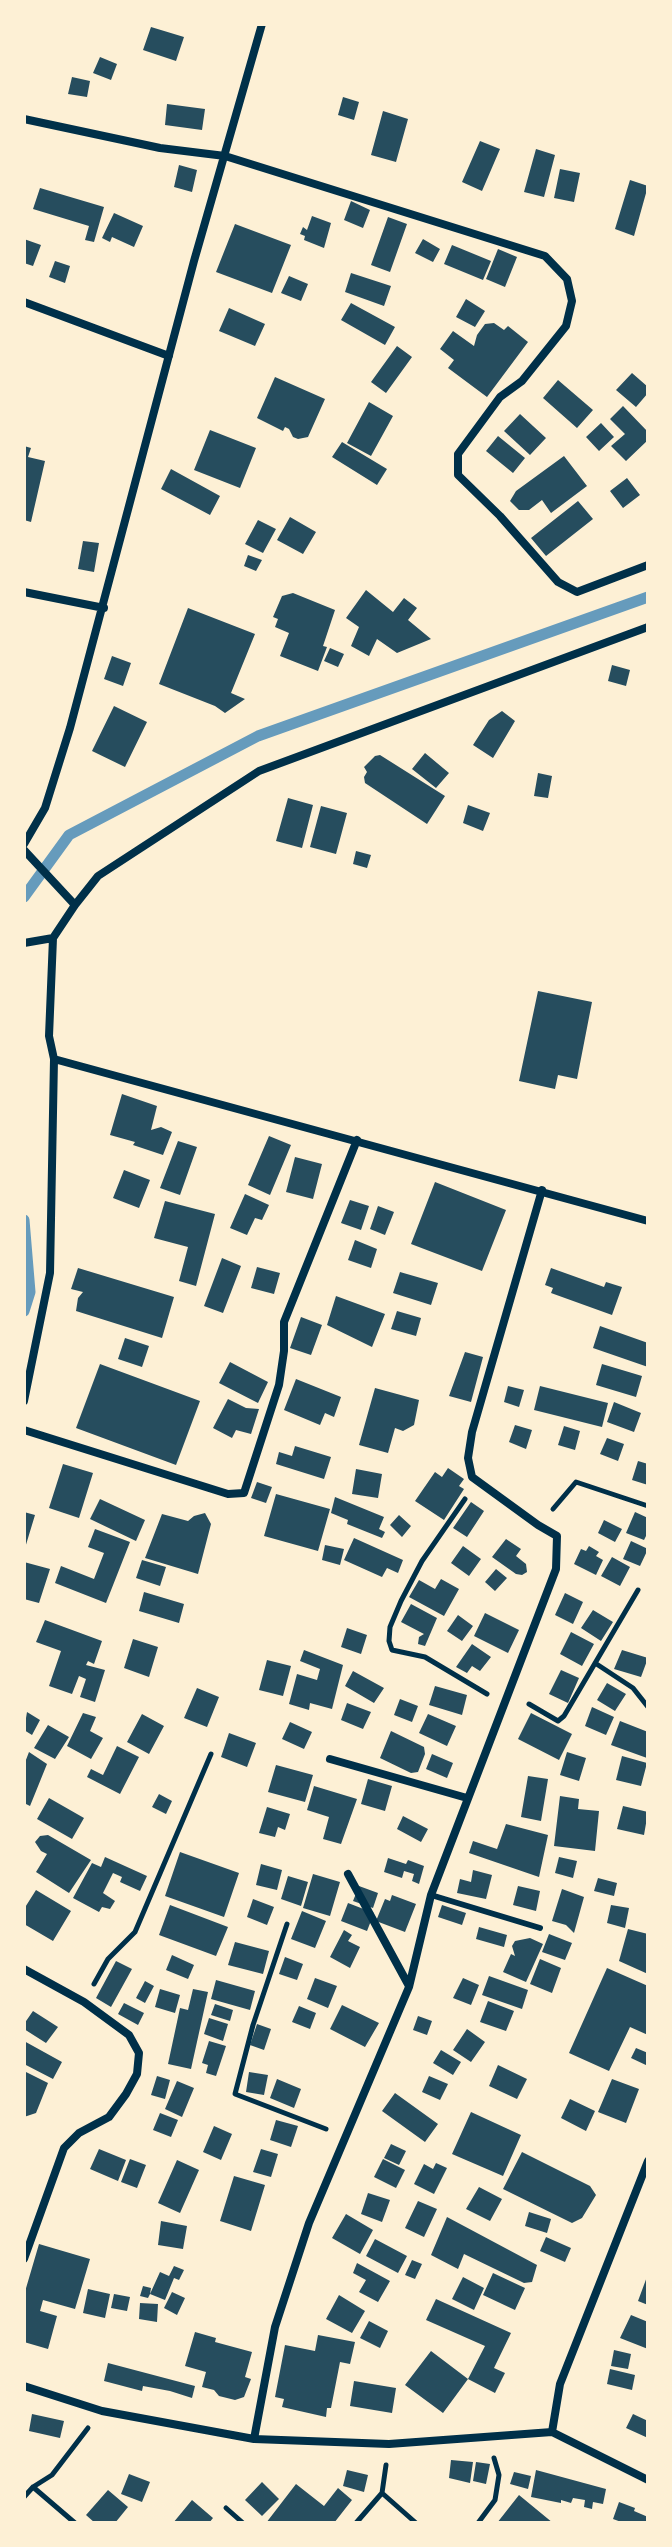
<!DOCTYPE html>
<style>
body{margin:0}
#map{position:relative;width:672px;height:2547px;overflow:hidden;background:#fdf0d5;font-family:"Exo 2",sans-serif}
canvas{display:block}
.frame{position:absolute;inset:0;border:26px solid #fdf0d5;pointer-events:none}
</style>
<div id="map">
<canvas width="672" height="2547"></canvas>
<div class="frame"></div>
</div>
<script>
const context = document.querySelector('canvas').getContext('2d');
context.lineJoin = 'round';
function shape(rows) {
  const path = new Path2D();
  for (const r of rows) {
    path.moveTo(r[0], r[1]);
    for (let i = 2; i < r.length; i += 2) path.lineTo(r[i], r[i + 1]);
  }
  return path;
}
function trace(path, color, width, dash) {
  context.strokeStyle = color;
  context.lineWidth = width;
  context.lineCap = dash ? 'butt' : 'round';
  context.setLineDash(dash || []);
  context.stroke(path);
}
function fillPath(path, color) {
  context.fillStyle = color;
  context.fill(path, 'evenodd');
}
trace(shape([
 [24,897,69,835,258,736,648,597],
 [24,1220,30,1292,24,1311]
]), '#669bbc', 11);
fillPath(shape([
 [151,27,184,37,176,61,143,50],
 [100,57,117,64,111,80,93,73],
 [72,77,90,81,87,97,68,94],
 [343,97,359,102,354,120,338,115],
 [167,104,205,109,202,130,165,125],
 [383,111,408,119,396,162,371,155],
 [480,141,500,149,482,191,462,182],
 [536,149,555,155,544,197,524,192],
 [179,165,197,170,192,192,174,187],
 [560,169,580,173,574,202,554,198],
 [630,180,648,186,634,236,615,229],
 [40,188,104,207,94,242,85,240,89,226,33,209],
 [351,201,370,210,363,228,344,220],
 [114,213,143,226,134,247,112,237,110,242,102,238],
 [312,216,331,223,324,248,304,240,305,236,300,234,303,227,307,230],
 [388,217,407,224,390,272,371,265],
 [235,224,291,245,272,293,216,272],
 [24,239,41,245,33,266,24,263],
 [423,239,440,249,433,262,415,253],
 [452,245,491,261,483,280,444,264],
 [498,249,517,257,505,287,486,279],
 [55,261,70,266,65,283,49,277],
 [351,273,391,286,384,306,345,292],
 [289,276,308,284,301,301,281,293],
 [466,299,485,311,475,327,456,317],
 [351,303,395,327,385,345,341,320],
 [229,308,265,324,255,346,219,331],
 [494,323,504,330,508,326,528,342,487,397,448,368,454,360,440,349,453,331,474,346,477,335,485,324],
 [397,346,412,357,386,393,371,382],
 [632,373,648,387,648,393,636,407,616,390],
 [275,377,325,399,308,437,298,439,293,437,289,429,285,427,283,431,257,418],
 [558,380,593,410,577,428,543,398],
 [369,402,393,416,371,456,347,443],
 [623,406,648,432,648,440,626,461,611,446,625,434,610,419],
 [520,414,546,438,530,455,504,431],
 [601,423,614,437,599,451,586,437],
 [210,430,256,448,240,488,194,470],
 [498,436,525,458,513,473,486,451],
 [342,442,387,469,377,485,332,457],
 [24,446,31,448,28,457,45,461,31,522,24,520],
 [564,456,587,486,551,513,542,500,529,510,519,510,510,501,516,491],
 [171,469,220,496,210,515,161,489],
 [627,478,640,495,623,508,610,491],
 [578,501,593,519,546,556,531,538],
 [290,517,316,532,303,554,277,540],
 [258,520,276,529,263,553,245,544],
 [83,541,99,543,94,572,78,569],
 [248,555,262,560,256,571,244,566],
 [366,590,393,612,404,598,417,608,408,620,431,639,397,653,377,639,369,656,351,646,359,627,346,618],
 [293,593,335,610,323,646,327,647,318,671,280,656,289,633,275,627,278,619,273,617,282,596],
 [188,608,255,634,231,693,245,699,225,713,215,706,159,684],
 [330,648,344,654,338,667,324,661],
 [112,656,131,663,123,686,104,679],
 [612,665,630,670,626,686,608,681],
 [114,706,147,722,125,767,92,751],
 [502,711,515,721,493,758,473,745,489,720],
 [425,753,449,773,436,788,412,769],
 [380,755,445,796,427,824,365,783,364,777,367,772,364,767,375,756],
 [538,773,552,776,548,798,534,796],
 [288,798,313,805,302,848,276,841],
 [468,805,490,813,483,831,463,823],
 [321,806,347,813,336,854,310,847],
 [356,851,371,855,367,868,353,864],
 [538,991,592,1002,577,1079,558,1075,555,1089,519,1081],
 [122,1094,157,1106,151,1130,161,1127,172,1132,163,1155,133,1145,135,1142,110,1135],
 [269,1136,291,1145,270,1195,248,1185],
 [178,1141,197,1147,180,1195,160,1188],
 [295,1157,322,1164,313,1199,286,1192],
 [124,1170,150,1180,139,1208,113,1198],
 [435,1182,506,1210,482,1271,411,1244],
 [245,1194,269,1205,262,1220,255,1218,247,1235,230,1228],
 [350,1200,369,1206,361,1230,341,1223],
 [165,1201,215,1214,196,1286,179,1281,188,1247,154,1238],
 [378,1206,394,1212,385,1235,370,1229],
 [355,1240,377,1249,371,1268,348,1260],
 [222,1258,241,1266,223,1313,204,1306],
 [257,1267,280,1273,274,1294,251,1288],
 [78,1268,174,1297,162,1338,76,1311,78,1298,83,1292,71,1289],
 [551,1268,604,1287,606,1282,622,1287,612,1315,551,1293,553,1288,545,1285],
 [400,1272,438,1283,431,1305,393,1293],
 [336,1296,385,1314,372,1347,327,1325],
 [397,1311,421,1318,416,1336,391,1329],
 [301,1317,322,1325,311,1355,290,1348],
 [600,1326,648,1343,648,1367,593,1348],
 [125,1338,149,1346,142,1367,118,1359],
 [465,1352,483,1357,471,1402,449,1396],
 [230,1362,268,1382,258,1403,219,1383],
 [100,1364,200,1401,176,1465,76,1428],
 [602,1364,642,1376,636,1397,596,1385],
 [296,1379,341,1397,334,1417,325,1413,320,1425,284,1410],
 [508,1386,524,1390,519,1407,504,1402],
 [540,1386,608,1403,602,1427,534,1410],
 [375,1388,419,1400,414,1425,403,1431,395,1428,388,1453,359,1445],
 [228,1399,246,1408,259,1409,251,1434,236,1430,232,1438,213,1428],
 [614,1402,641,1413,634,1432,607,1422],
 [515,1425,532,1430,526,1449,509,1442],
 [564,1426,580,1431,575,1450,558,1445],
 [607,1438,624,1444,618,1461,600,1454],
 [295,1446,331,1457,324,1479,276,1464,279,1452,292,1456],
 [638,1461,648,1464,648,1485,632,1480],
 [63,1464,93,1473,79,1518,49,1508],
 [448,1468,464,1479,459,1486,464,1489,444,1520,415,1501,435,1472,442,1477],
 [356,1469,382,1474,378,1498,352,1494],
 [257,1482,272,1487,266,1503,251,1498],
 [276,1494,330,1509,318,1551,264,1536],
 [335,1497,384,1517,379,1529,385,1532,382,1538,347,1524,348,1520,331,1513],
 [100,1499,145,1520,136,1541,90,1519],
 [471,1502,484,1511,467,1537,453,1528],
 [24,1512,35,1515,25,1548,24,1548],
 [635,1512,648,1518,648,1532,644,1540,626,1533],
 [205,1513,211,1524,198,1574,145,1558,162,1514,188,1521,194,1516],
 [399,1515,411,1526,402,1537,390,1525],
 [604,1520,622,1529,615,1542,598,1533],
 [95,1529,130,1542,106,1603,55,1583,61,1566,94,1579,104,1553,88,1547],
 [354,1538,403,1560,398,1573,387,1568,382,1577,344,1560],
 [506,1539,521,1549,516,1556,526,1564,527,1572,522,1575,516,1574,492,1557],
 [631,1541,648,1549,640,1566,623,1559],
 [325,1545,344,1549,340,1565,322,1560],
 [463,1546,481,1559,469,1576,451,1563],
 [589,1546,599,1552,596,1556,603,1560,596,1575,574,1564,581,1549,586,1551],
 [612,1557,630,1567,620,1586,601,1576],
 [142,1560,166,1567,160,1586,136,1578],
 [24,1562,50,1569,39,1603,24,1599],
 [496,1569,507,1578,495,1591,485,1582],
 [441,1579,459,1589,444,1616,409,1597,419,1580,435,1589],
 [144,1592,184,1604,179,1623,139,1611],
 [565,1593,583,1602,573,1624,555,1615],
 [411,1604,437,1618,425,1646,418,1644,419,1637,424,1634,401,1622],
 [593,1610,613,1622,601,1641,581,1628],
 [485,1613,519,1630,508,1653,474,1636],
 [458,1615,473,1626,462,1641,447,1631],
 [45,1620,102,1641,94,1664,88,1661,86,1665,105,1670,95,1702,80,1697,86,1679,79,1676,72,1694,49,1686,61,1651,36,1642],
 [347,1628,367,1635,361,1654,341,1647],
 [571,1632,594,1644,582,1666,560,1654],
 [133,1639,158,1647,149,1677,124,1668],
 [472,1644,491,1657,480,1671,472,1666,467,1673,456,1667],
 [304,1650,343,1665,332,1709,310,1703,309,1710,289,1704,297,1674,317,1680,320,1669,300,1661],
 [622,1650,648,1658,641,1677,614,1669],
 [267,1660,291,1666,283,1696,259,1690],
 [561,1670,579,1678,568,1703,549,1694],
 [353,1671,384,1688,374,1703,345,1686],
 [607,1683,626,1694,615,1711,597,1700],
 [435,1686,467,1695,462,1715,429,1705],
 [197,1688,219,1697,207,1727,184,1718],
 [400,1699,418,1706,412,1722,394,1715],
 [347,1703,371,1712,363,1729,341,1720],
 [592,1707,614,1717,606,1735,585,1726],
 [27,1712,40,1720,32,1735,24,1730],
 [83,1713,96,1717,90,1731,103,1738,91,1759,67,1746],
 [531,1713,572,1734,559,1760,518,1739],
 [142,1714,164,1726,149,1754,127,1742],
 [428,1714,456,1726,447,1746,419,1733],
 [620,1721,648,1732,647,1758,611,1745],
 [290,1722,312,1732,304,1749,282,1739],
 [48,1725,69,1737,55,1759,34,1748],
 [391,1731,424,1747,425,1754,418,1772,411,1773,380,1758],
 [229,1733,256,1743,247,1767,221,1757],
 [117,1746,139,1757,120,1794,87,1777,91,1769,103,1775],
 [29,1752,47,1764,30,1806,24,1803,24,1765],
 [567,1752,586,1758,579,1781,560,1775],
 [432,1754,453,1763,447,1778,426,1769],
 [622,1756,647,1763,641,1786,616,1780],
 [276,1765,313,1775,305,1802,268,1792],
 [528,1776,548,1779,541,1821,521,1817],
 [368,1779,392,1786,385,1811,361,1804],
 [314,1786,357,1799,341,1844,323,1839,329,1817,307,1810],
 [159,1794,172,1801,166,1814,152,1807],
 [560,1796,579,1799,578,1809,599,1811,595,1851,554,1846],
 [49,1798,84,1818,72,1839,37,1819],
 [623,1806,648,1812,644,1835,617,1829],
 [267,1807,290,1814,285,1830,278,1827,275,1837,259,1833],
 [403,1816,428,1829,421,1842,397,1829],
 [506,1824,548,1835,539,1877,469,1853,473,1841,497,1849],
 [48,1835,91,1860,69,1893,36,1872,47,1854,41,1851,35,1842,40,1836],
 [180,1852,239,1873,224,1917,165,1896],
 [105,1857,147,1876,140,1891,120,1882,122,1877,113,1873,103,1893,115,1901,110,1909,102,1907,99,1912,73,1898,92,1863,101,1867],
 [559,1857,577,1861,573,1878,555,1873],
 [388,1858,406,1864,408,1860,424,1866,419,1884,412,1881,414,1874,404,1871,402,1878,384,1872],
 [261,1864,282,1870,277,1890,256,1885],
 [473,1870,492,1875,486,1899,457,1893,460,1879,471,1882],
 [313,1874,340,1882,330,1916,303,1908],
 [288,1876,308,1882,301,1906,281,1899],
 [598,1878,617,1883,614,1896,594,1891],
 [359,1886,378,1893,373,1908,353,1901],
 [518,1886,540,1891,536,1911,513,1905],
 [562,1889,584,1897,574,1933,566,1925,552,1921],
 [36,1890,71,1911,53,1941,24,1924,24,1909],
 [392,1895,416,1904,405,1932,376,1921,385,1899,390,1901],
 [253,1899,274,1907,267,1925,247,1917],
 [348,1903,374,1913,367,1931,341,1921],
 [170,1905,228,1927,216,1956,159,1935],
 [442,1905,466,1913,462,1925,438,1917],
 [611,1905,629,1908,625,1928,607,1923],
 [302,1911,326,1921,315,1948,291,1939],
 [479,1927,507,1935,504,1947,476,1939],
 [628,1929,648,1934,648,1974,619,1961],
 [344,1930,352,1935,348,1941,360,1947,350,1968,330,1957],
 [549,1934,572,1943,565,1960,542,1952],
 [530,1938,543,1944,526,1982,503,1972,511,1954,515,1956,512,1946,515,1941],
 [235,1942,269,1951,263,1974,228,1965],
 [172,1955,194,1965,188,1979,166,1970],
 [285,1957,303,1964,297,1980,279,1974],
 [540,1959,561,1968,552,1993,530,1984],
 [116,1961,132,1969,111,2007,96,1998],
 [607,1968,648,1986,648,2035,630,2027,609,2071,569,2053],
 [489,1976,528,1990,522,2009,482,1995],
 [315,1978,337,1986,328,2008,307,1999],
 [463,1978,479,1985,471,2005,453,1998],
 [216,1980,255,1991,250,2010,211,1999],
 [145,1981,154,1986,145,2003,136,1998],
 [160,1989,180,1995,175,2013,155,2007],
 [193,1989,208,1992,191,2069,168,2064,180,2008,188,2010],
 [488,2001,514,2011,506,2031,480,2022],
 [124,2003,144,2013,138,2025,118,2014],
 [215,2004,233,2010,230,2021,211,2015],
 [342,2005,379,2023,365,2047,330,2029],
 [299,2006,316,2013,310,2029,292,2022],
 [33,2011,58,2027,46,2043,24,2029,24,2024],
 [418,2016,432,2021,427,2035,413,2030],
 [209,2018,228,2024,223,2041,204,2034],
 [257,2024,271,2029,264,2050,250,2045],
 [467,2029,485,2042,471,2062,453,2050],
 [24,2041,62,2062,53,2079,24,2064],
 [209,2041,226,2046,216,2076,206,2073,208,2065,202,2063],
 [636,2048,648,2053,648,2066,631,2058],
 [441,2050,461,2062,453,2075,433,2063],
 [498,2065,527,2079,517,2099,489,2086],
 [24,2071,48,2083,36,2113,24,2117],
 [249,2072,268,2075,264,2095,246,2092],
 [157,2076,170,2080,165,2099,151,2095],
 [429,2076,448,2084,440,2100,422,2092],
 [277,2079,301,2089,294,2108,270,2098],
 [612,2079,639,2089,626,2123,598,2112],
 [177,2081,194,2088,182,2117,165,2109],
 [395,2093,438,2124,425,2142,382,2111],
 [570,2099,595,2111,586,2131,561,2118],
 [471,2112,521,2135,503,2176,452,2154],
 [160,2113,178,2120,171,2137,153,2130],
 [276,2120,298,2126,291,2147,270,2140],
 [214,2126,232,2134,221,2160,203,2152],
 [391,2144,406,2151,399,2165,384,2158],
 [99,2149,126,2160,118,2181,90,2169],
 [261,2149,278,2154,271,2177,253,2172],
 [522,2152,590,2186,596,2195,582,2218,572,2223,503,2189],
 [130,2159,146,2165,137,2188,121,2182],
 [383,2159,405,2170,396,2188,374,2177],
 [177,2160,199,2170,180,2213,158,2203],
 [436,2163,447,2168,434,2194,414,2184,424,2164,433,2169],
 [234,2176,265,2185,251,2231,220,2221],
 [479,2187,502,2199,490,2221,466,2209],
 [368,2193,390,2200,382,2222,361,2214],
 [418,2201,437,2209,424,2237,405,2228],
 [529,2212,551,2219,547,2233,525,2226],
 [346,2214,373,2230,360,2254,332,2238],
 [447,2217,537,2265,532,2282,524,2283,464,2254,458,2269,431,2255],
 [161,2221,187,2226,183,2249,158,2245],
 [546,2237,571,2248,565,2262,540,2251],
 [375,2239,407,2256,398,2273,366,2256],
 [39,2244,90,2259,75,2309,43,2300,40,2311,57,2316,48,2349,24,2342,24,2295],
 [412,2260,422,2264,415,2279,405,2275],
 [357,2263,390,2281,378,2302,359,2292,366,2280,353,2273],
 [174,2266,184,2270,179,2280,174,2278,165,2300,150,2294,148,2298,140,2296,143,2286,151,2288,150,2294,160,2272,169,2276],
 [493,2273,525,2288,515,2310,483,2295],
 [648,2274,648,2305,638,2301],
 [463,2277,484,2288,474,2310,452,2299],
 [88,2289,110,2294,105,2318,83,2313],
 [172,2292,185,2298,177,2315,164,2308],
 [114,2294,130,2297,127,2311,111,2308],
 [339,2295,365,2311,352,2333,326,2319],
 [436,2299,511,2333,494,2368,505,2373,495,2393,468,2379,485,2346,426,2320],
 [140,2303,158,2304,157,2322,139,2319],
 [631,2315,648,2322,648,2349,620,2338],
 [369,2321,388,2331,380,2348,360,2338],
 [195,2332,216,2338,215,2342,252,2352,245,2377,251,2379,244,2397,235,2400,219,2396,214,2390,202,2387,206,2372,185,2366],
 [318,2335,355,2342,350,2364,340,2362,331,2408,327,2408,326,2417,282,2407,284,2399,275,2397,285,2345,315,2351],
 [614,2350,631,2354,628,2369,611,2366],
 [431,2351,468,2379,443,2413,405,2385],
 [108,2363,195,2386,192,2398,170,2391,143,2386,142,2391,104,2381],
 [610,2369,635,2375,632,2390,607,2384],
 [354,2381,396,2388,392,2413,350,2406],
 [32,2414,64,2421,60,2438,29,2431],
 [633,2414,648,2421,648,2438,626,2428],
 [451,2460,473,2462,470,2483,449,2478],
 [476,2462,490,2464,486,2484,473,2481],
 [347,2470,368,2475,364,2492,343,2486],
 [536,2470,606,2489,603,2504,593,2502,592,2509,584,2507,585,2500,573,2498,571,2503,561,2500,561,2503,531,2497],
 [514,2472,531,2476,528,2489,510,2484],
 [129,2474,150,2482,142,2502,121,2494],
 [262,2482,279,2499,262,2516,245,2500],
 [296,2484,324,2506,338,2488,352,2500,334,2523,266,2523],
 [108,2490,128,2507,115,2523,95,2523,86,2515],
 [519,2495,553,2523,497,2523],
 [192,2500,213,2518,209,2523,173,2523],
 [619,2502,635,2508,634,2511,648,2517,648,2523,624,2523,613,2519]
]), '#264d5e');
trace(shape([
 [465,1499,422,1561,401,1601,390,1627,389,1641,392,1650,425,1657,487,1694],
 [553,1509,576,1482,648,1506],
 [595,1663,633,1688,648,1707],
 [529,1704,558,1721,564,1716,638,1590],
 [287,1924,253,2025,235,2094,326,2129],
 [94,1984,108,1959,135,1932,211,1754],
 [33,2487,75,2523],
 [382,2493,416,2523],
 [24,2497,33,2487,52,2475,88,2428],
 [226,2508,243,2523],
 [356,2523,382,2493,386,2465],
 [478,2523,495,2500,499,2475,494,2458]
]), '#003049', 5);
trace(shape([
 [431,1895,540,1928]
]), '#003049', 6);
trace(shape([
 [24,119,160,148,225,156,545,256,567,279,572,301,566,326,522,381,500,397,458,454,458,475,500,516,558,582,577,592,648,565],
 [24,302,169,356],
 [24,592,104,608],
 [24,844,45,808,70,728,194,261,262,24],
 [24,850,75,905],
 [24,943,53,938],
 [54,1059,648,1221],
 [24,1401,50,1273,54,1059,49,1036,53,938,75,905,98,876,259,771,648,627],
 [24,1430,228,1494,244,1493,279,1385,284,1351,284,1322,357,1140],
 [330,1759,467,1798],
 [348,1874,409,1986],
 [24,1969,84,2002,129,2035,139,2053,137,2074,126,2094,109,2117,79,2133,64,2148,24,2259],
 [24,2386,102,2411,254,2439,389,2444,552,2432,648,2480],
 [552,2432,560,2384,648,2161],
 [254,2439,275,2327,309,2223,409,1987,431,1895,556,1569,557,1536,538,1525,472,1477,468,1458,472,1432,542,1190]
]), '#003049', 8);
</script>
